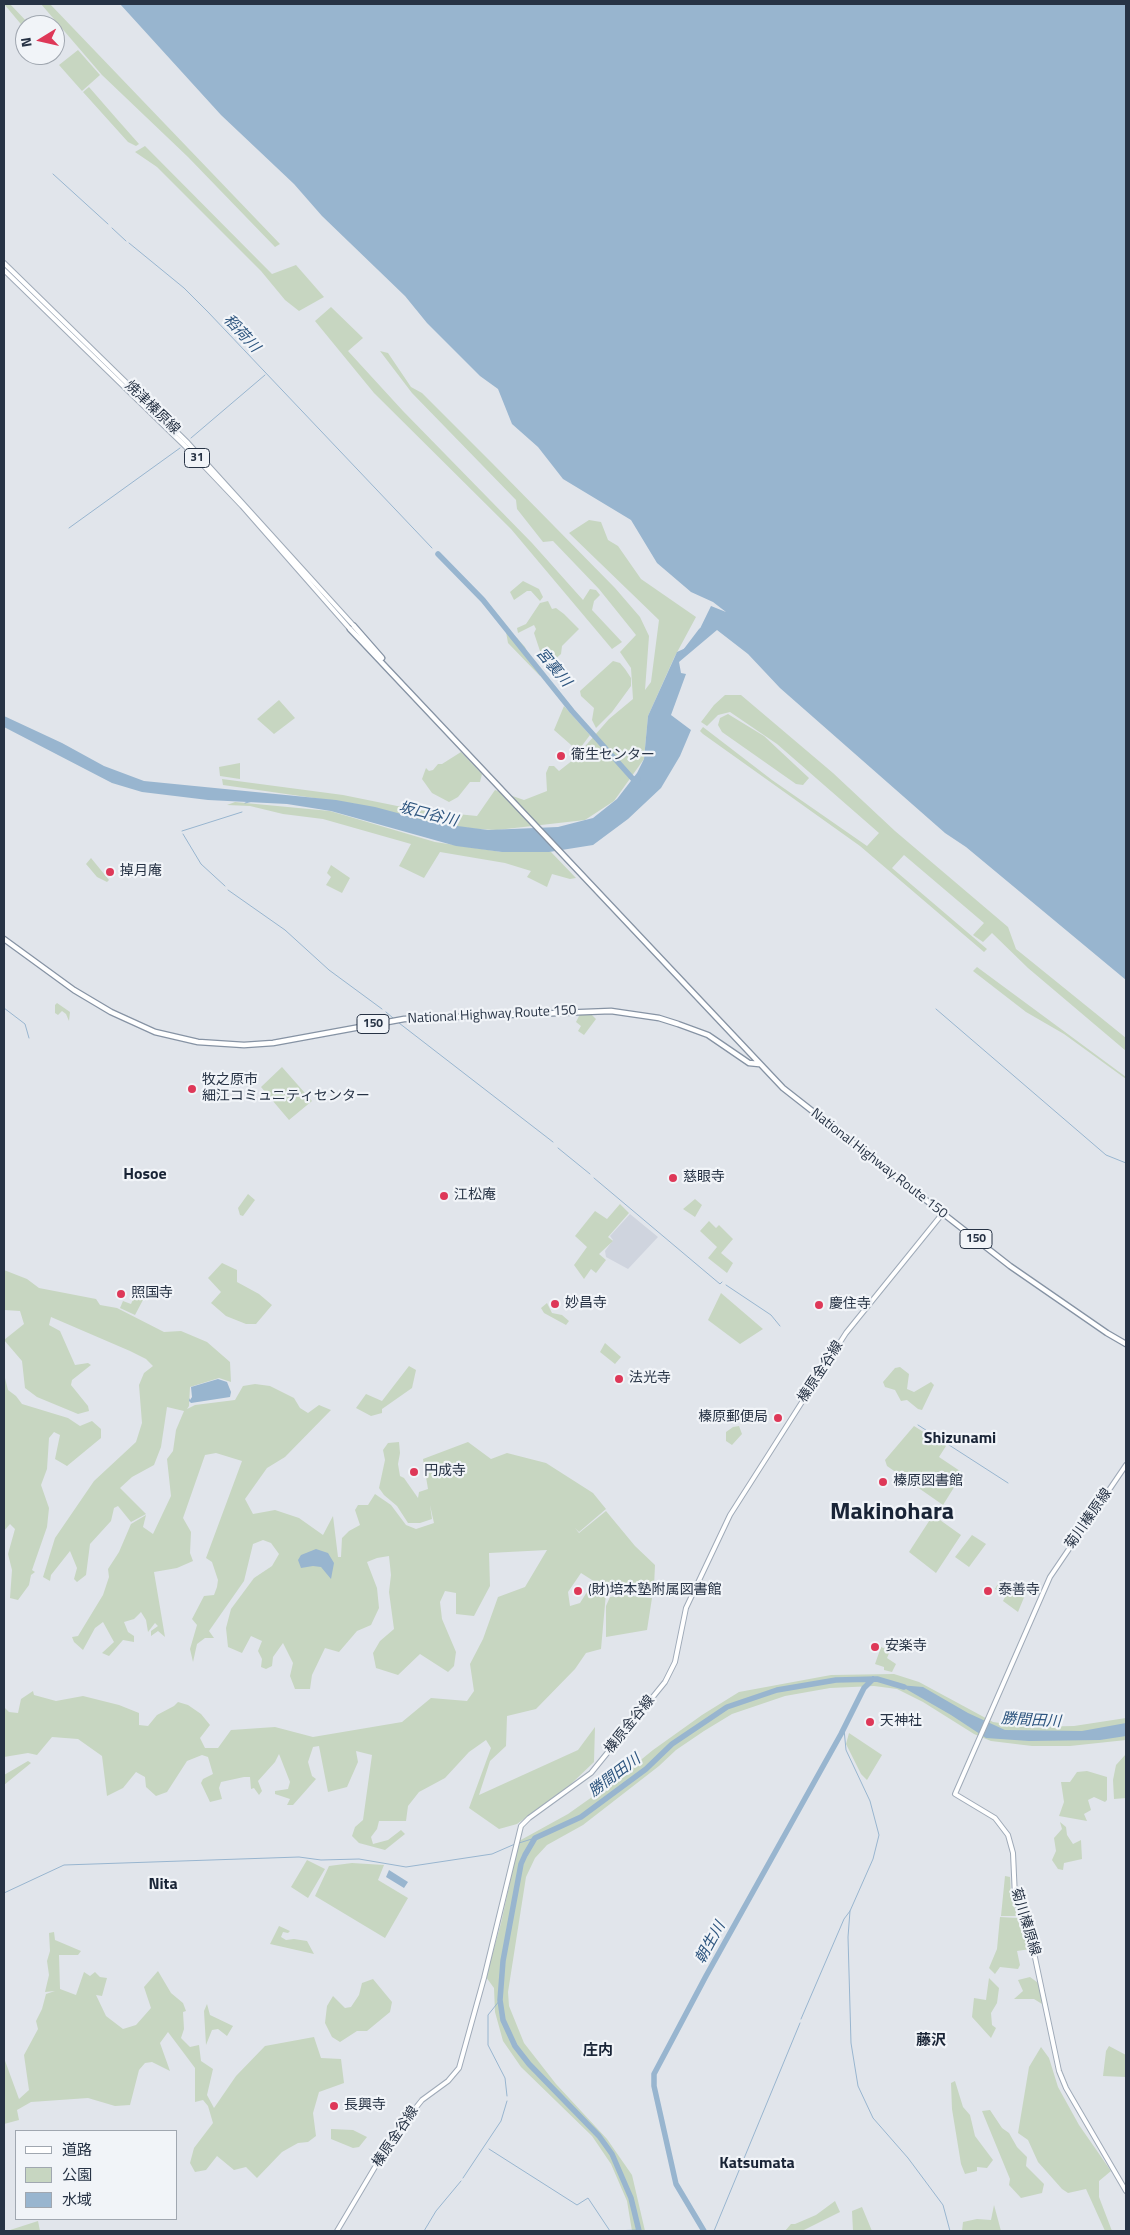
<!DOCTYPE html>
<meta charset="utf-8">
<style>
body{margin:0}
#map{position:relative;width:1130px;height:2235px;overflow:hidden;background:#e1e5eb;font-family:"Titillium Web","Noto Sans JP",sans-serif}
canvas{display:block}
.frame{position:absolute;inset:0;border:5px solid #273345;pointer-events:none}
.legend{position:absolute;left:15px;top:2130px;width:162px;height:90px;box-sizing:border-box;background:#f1f4f8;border:1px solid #a0a7b0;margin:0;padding:6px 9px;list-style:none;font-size:15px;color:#273345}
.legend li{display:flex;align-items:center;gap:10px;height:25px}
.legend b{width:25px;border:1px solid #a0a7b0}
.north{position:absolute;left:15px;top:15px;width:50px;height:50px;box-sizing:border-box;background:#f1f4f8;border:1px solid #a0a7b0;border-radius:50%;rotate:261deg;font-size:14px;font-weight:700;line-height:20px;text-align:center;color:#273345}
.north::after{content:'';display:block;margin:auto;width:18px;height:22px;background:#de3858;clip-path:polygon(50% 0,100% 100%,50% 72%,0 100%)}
</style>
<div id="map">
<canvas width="1130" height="2235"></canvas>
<div class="frame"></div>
<ul class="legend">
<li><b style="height:6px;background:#fff"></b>道路</li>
<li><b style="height:14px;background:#c7d6c1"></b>公園</li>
<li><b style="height:14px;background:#98b5cf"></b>水域</li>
</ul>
<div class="north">N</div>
</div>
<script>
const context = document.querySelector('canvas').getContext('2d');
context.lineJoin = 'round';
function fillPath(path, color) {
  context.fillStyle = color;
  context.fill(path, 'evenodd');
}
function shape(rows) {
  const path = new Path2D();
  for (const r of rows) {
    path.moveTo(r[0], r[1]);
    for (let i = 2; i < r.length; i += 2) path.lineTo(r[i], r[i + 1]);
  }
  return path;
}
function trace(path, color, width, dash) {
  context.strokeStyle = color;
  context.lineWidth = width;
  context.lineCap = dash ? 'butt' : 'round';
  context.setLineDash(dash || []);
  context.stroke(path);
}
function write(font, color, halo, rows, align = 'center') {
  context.font = font + ' "Titillium Web","Noto Sans JP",sans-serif';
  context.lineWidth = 4.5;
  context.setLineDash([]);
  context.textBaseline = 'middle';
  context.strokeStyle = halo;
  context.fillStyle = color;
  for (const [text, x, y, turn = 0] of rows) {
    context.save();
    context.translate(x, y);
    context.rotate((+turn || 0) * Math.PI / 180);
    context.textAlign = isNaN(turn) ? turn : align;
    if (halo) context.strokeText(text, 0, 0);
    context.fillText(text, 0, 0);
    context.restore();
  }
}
fillPath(shape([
 [630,1214,658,1237,628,1269,606,1257,605,1251,613,1240,610,1236]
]), '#cfd4de');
fillPath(shape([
 [4,4,10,4,30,25,25,25,25,29],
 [41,4,50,4,280,244,275,247,188,157,102,75],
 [78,50,100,75,82,91,59,65],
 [89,87,116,118,139,144,136,146,128,142,83,92],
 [145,146,272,274,296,265,324,297,299,311,285,300,261,271,157,167,135,152],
 [331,307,363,338,348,351,403,411,532,543,583,600,590,589,596,590,600,595,594,601,592,610,622,642,612,649,511,529,374,393,315,321],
 [380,351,388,353,411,387,422,393,493,464,615,588,640,617,649,636,645,690,651,682,659,620,569,533,589,520,601,522,608,540,618,546,641,579,696,617,674,658,648,716,644,759,614,801,585,820,497,830,476,829,439,824,356,804,223,785,222,779,343,795,417,810,477,816,495,790,524,800,547,791,546,773,549,766,554,766,559,771,573,760,609,719,633,699,631,668,620,652,636,635,599,589,553,541,543,542,517,509,516,500,412,393],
 [523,581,539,589,543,597,540,601,531,591,527,591,514,600,510,592],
 [548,601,552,609,556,608,564,614,579,629,562,646,561,654,551,663,541,659,544,651,540,651,534,633,536,629,534,625,518,633,517,628,526,624,540,603],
 [506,632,517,638,525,647,531,660,542,670,540,676,508,643],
 [613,661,620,663,625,669,631,678,631,686,612,712,596,728,592,720,594,708,581,696,580,691],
 [725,695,741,695,833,773,895,831,1008,927,1016,949,1126,1038,1126,1051,1028,968,992,933,983,942,973,935,984,923,904,855,892,868,987,949,984,952,860,846,703,734,700,731,703,727,772,780,867,846,879,833,777,744,730,712,718,715,707,726,701,722,714,705],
 [279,700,295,718,274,734,257,719],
 [564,706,590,735,578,751,554,730],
 [728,714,764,736,809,778,803,785,796,784,722,732,718,725,720,718],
 [461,752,482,774,480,782,470,782,458,797,449,802,432,793,422,779,426,768,429,771,433,770,438,764,442,764],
 [240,763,240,779,220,776,219,767],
 [235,802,330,811,435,842,502,852,551,852,576,878,570,879,552,874,547,887,527,877,531,871,505,863,440,852,424,878,399,866,411,844,323,819,283,814,250,806,227,805],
 [91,858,109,880,107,882,97,877,86,864],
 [331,865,350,878,342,893,326,885,331,877,327,873],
 [977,967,1126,1077,1126,1079,1064,1034,1026,1012,973,971],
 [57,1003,70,1012,69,1021,66,1014,62,1011,58,1015,55,1013,55,1005],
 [590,1013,596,1019,584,1035,578,1031,581,1026,576,1022,580,1014],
 [282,1067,312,1101,289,1120,261,1087],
 [248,1194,255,1200,243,1216,240,1215,238,1208],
 [695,1199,702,1205,695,1217,683,1209],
 [620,1204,629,1213,608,1237,613,1241,599,1254,606,1260,596,1273,591,1269,584,1279,574,1265,587,1247,575,1236,595,1211,607,1219],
 [709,1221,716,1228,719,1225,733,1239,721,1253,733,1263,727,1273,708,1258,717,1247,700,1231],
 [222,1263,237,1270,237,1282,259,1294,272,1305,256,1324,246,1324,226,1316,211,1303,221,1292,208,1278],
 [4,1270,27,1279,39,1288,96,1299,100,1305,117,1308,164,1332,181,1331,207,1342,230,1362,231,1382,219,1378,190,1387,189,1406,187,1409,195,1405,235,1400,243,1386,255,1384,270,1386,294,1398,300,1408,308,1413,319,1405,331,1410,285,1457,267,1468,245,1499,253,1514,275,1510,299,1518,323,1535,333,1516,338,1557,341,1557,342,1538,349,1531,360,1525,355,1510,358,1505,368,1505,375,1494,391,1505,406,1525,416,1529,434,1523,430,1505,432,1519,420,1523,408,1523,397,1506,384,1495,379,1488,385,1460,383,1450,388,1443,399,1442,400,1453,398,1464,400,1476,404,1478,418,1498,419,1492,428,1489,423,1459,468,1442,491,1459,507,1453,546,1463,593,1493,606,1509,579,1532,575,1528,579,1533,606,1511,635,1546,655,1565,654,1587,603,1587,581,1573,568,1592,570,1606,580,1603,592,1584,606,1593,601,1649,586,1653,575,1669,536,1709,507,1716,506,1746,490,1761,479,1795,578,1750,595,1727,594,1762,570,1785,517,1824,499,1829,469,1808,491,1748,486,1740,469,1752,445,1778,419,1792,408,1806,406,1821,379,1821,377,1829,371,1837,373,1844,388,1840,401,1830,405,1834,385,1850,359,1843,352,1836,355,1827,363,1820,372,1755,356,1751,358,1762,347,1787,328,1792,319,1746,313,1747,308,1762,312,1776,316,1779,293,1805,287,1805,290,1799,275,1794,275,1791,288,1789,290,1782,279,1754,275,1762,258,1781,262,1791,259,1795,254,1788,251,1789,250,1777,244,1777,221,1782,219,1788,222,1799,210,1802,201,1783,203,1779,213,1774,208,1757,202,1755,187,1761,167,1792,156,1796,146,1787,145,1777,136,1772,123,1788,107,1796,102,1756,78,1739,52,1737,37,1755,28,1753,4,1757,4,1707,9,1712,18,1713,21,1699,33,1691,34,1695,56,1701,83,1696,119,1705,139,1713,139,1725,148,1726,157,1715,174,1706,178,1702,188,1705,201,1714,210,1725,200,1738,205,1748,218,1748,231,1730,275,1727,313,1737,402,1722,431,1698,467,1701,474,1691,470,1664,483,1639,498,1597,525,1587,547,1550,489,1553,490,1586,474,1616,456,1614,456,1593,445,1591,440,1602,442,1619,456,1652,454,1666,448,1672,420,1654,398,1675,376,1668,373,1653,380,1641,394,1629,389,1592,391,1575,389,1556,377,1558,367,1562,377,1588,379,1608,371,1625,357,1631,339,1652,325,1648,312,1675,310,1689,295,1689,290,1676,293,1663,283,1643,273,1657,272,1666,266,1669,261,1667,262,1659,258,1651,262,1641,251,1636,242,1653,228,1647,226,1628,231,1609,254,1578,272,1566,279,1554,271,1543,263,1540,253,1544,244,1581,209,1631,214,1638,205,1638,197,1644,193,1662,190,1649,197,1625,192,1619,204,1596,214,1595,217,1587,218,1580,212,1562,206,1558,242,1461,216,1453,205,1455,183,1518,191,1532,190,1553,193,1561,177,1568,154,1572,165,1637,158,1631,151,1636,151,1631,158,1626,155,1623,148,1632,146,1620,141,1612,134,1619,124,1622,128,1632,134,1636,134,1642,123,1640,109,1656,102,1653,114,1642,103,1622,95,1628,83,1650,74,1642,72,1637,78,1636,103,1595,109,1577,108,1569,119,1552,131,1524,146,1515,143,1527,153,1534,171,1496,167,1459,173,1451,176,1430,184,1411,167,1407,161,1447,154,1465,132,1477,120,1488,146,1514,131,1522,118,1506,114,1508,111,1521,90,1544,86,1575,77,1582,74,1579,77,1568,70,1551,51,1575,50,1581,43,1577,55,1538,94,1481,136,1442,142,1423,139,1385,144,1373,153,1366,146,1359,130,1351,51,1317,49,1325,60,1331,75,1365,88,1363,91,1365,72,1380,71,1385,88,1406,89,1411,78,1414,37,1397,25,1388,22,1361,4,1340,24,1324,20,1311,4,1310],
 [136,1293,144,1298,135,1315,120,1308,123,1301,131,1304],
 [721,1293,763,1329,740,1344,708,1320],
 [547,1303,552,1313,562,1315,569,1321,566,1325,544,1313,541,1308],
 [605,1343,621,1357,615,1364,600,1352],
 [409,1366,416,1370,412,1388,382,1409,382,1413,371,1416,356,1408,366,1394,382,1401],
 [900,1367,909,1374,907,1389,914,1392,931,1382,934,1385,922,1410,918,1409,907,1400,901,1401,895,1390,885,1387,883,1382,895,1368],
 [4,1374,8,1390,16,1396,22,1404,68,1418,80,1426,92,1421,101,1429,101,1438,67,1466,55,1459,60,1435,54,1432,49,1438,47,1469,41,1485,49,1508,47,1527,32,1570,35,1572,31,1575,29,1585,18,1600,10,1598,12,1570,8,1554,15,1529,10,1524,4,1531],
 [739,1426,742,1434,732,1445,726,1441,726,1432,733,1427],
 [914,1426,946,1446,939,1457,963,1473,943,1505,887,1466,885,1460],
 [933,1515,961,1535,936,1573,909,1552],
 [972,1535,986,1544,969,1567,955,1557],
 [1000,1580,1025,1595,1018,1612,1003,1601,1006,1595,995,1589],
 [622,1595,652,1598,647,1630,606,1637,606,1606,610,1597],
 [881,1647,890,1651,887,1658,896,1664,892,1672,884,1670,884,1667,875,1664],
 [894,1674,919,1682,993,1722,1027,1727,1074,1726,1126,1718,1126,1740,1070,1746,1032,1746,991,1741,974,1734,923,1702,897,1689,874,1686,830,1688,785,1696,732,1714,704,1731,676,1750,659,1766,583,1825,547,1845,535,1858,526,1877,508,1992,509,2006,524,2043,556,2084,607,2139,632,2175,645,2231,632,2231,627,2201,611,2164,592,2136,521,2067,503,2041,495,2012,494,1988,486,1977,501,1923,519,1841,568,1814,616,1780,653,1750,702,1715,739,1692,831,1675],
 [849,1733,882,1755,867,1780,861,1774,846,1744],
 [1126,1754,1126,1798,1114,1799,1113,1780,1116,1765],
 [28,1761,31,1763,4,1785,4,1775],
 [1087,1771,1107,1777,1107,1800,1105,1802,1094,1797,1088,1800,1091,1810,1084,1814,1087,1821,1059,1816,1064,1802,1061,1782,1070,1782,1077,1772],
 [1060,1822,1066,1827,1067,1835,1073,1844,1081,1840,1082,1859,1064,1863,1063,1870,1058,1869,1052,1860,1056,1851,1054,1838,1062,1829],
 [307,1860,325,1869,308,1898,291,1887],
 [352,1863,384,1865,378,1880,408,1898,385,1938,315,1896,329,1866],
 [1005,1876,1010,1877,1011,1895,1017,1916,1001,1916],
 [1000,1917,1018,1918,1024,1926,1030,1949,1017,1951,1020,1965,1018,1969,1000,1967,995,1974,989,1968,997,1949],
 [279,1926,290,1931,288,1933,283,1932,281,1937,286,1940,294,1939,307,1941,314,1954,270,1944],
 [54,1932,55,1940,81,1951,78,1955,59,1955,60,1989,76,1995,84,1972,90,1976,95,1972,100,1977,107,1978,102,1996,96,1995,106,2016,123,2029,136,2025,151,2008,144,1987,158,1971,171,1993,183,2003,186,2011,183,2012,184,2029,181,2038,190,2047,199,2045,201,2061,213,2069,207,2095,214,2108,236,2076,265,2046,314,2037,321,2058,341,2059,344,2083,319,2092,313,2113,316,2136,308,2142,298,2143,282,2152,257,2178,246,2167,234,2170,217,2156,206,2170,195,2172,190,2163,194,2148,213,2123,208,2106,203,2100,195,2102,195,2068,168,2032,160,2043,170,2071,152,2062,145,2063,139,2070,130,2105,115,2106,88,2098,31,2102,17,2110,19,2120,4,2124,4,2058,19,2099,29,2090,24,2055,38,2029,36,2021,42,2009,46,1994,55,1991,45,1992,49,1975,47,1961,50,1951,49,1933],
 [1030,1977,1041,1985,1042,2004,1034,1999,1014,1999,1023,1991,1018,1980],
 [989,1978,999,1988,997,2003,991,2013,992,2025,996,2028,991,2038,972,2017,974,1998,986,2000],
 [373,1979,392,2002,390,2012,367,2031,357,2031,340,2042,332,2037,325,2023,327,2006,333,1996,345,2008,351,2007,359,1995,362,1983],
 [207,2004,210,2015,233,2026,227,2036,218,2029,212,2030,206,2045,204,2011],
 [1109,2046,1126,2055,1126,2077,1103,2076,1106,2051],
 [1041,2047,1049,2058,1058,2087,1079,2125,1111,2171,1099,2181,1099,2197,1112,2231,1105,2231,1086,2189,1068,2193,1062,2189,1038,2162,1028,2140,1018,2133,1029,2067],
 [955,2081,963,2107,970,2115,975,2136,993,2160,987,2168,977,2167,977,2171,965,2174,961,2164,952,2109,951,2083],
 [990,2110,1002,2128,1009,2133,1017,2147,1027,2157,1026,2166,1044,2184,1042,2193,1021,2198,1009,2185,1010,2179,982,2111],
 [331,2129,353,2130,367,2137,359,2147,353,2148,331,2139],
 [835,2201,840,2212,802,2231,785,2231,791,2224,795,2224,816,2215],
 [994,2205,1001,2231,962,2231,963,2222,977,2219,991,2220],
 [862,2207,872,2231,853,2231,852,2211],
 [38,2221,40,2231,7,2231]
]), '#c7d6c1');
fillPath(shape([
 [120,4,1126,4,1126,980,966,847,945,833,780,688,748,654,717,630,679,662,681,673,686,674,671,715,691,730,680,756,661,788,628,819,593,845,549,852,502,852,456,846,331,811,287,804,208,800,142,792,112,783,4,727,4,716,62,743,104,766,144,781,336,800,375,807,435,823,488,830,558,827,593,818,617,799,637,773,644,759,648,716,677,652,692,645,711,606,726,612,713,602,691,592,657,563,631,520,563,479,538,447,512,424,498,389,480,376,427,323,405,296,322,216,294,184,221,115],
 [218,1379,227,1382,231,1392,230,1397,191,1403,189,1401,189,1398,190,1400,192,1397,191,1387],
 [316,1549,328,1553,334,1563,331,1579,321,1567,313,1566,301,1568,298,1560,301,1555],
 [899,1685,923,1687,968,1713,1005,1730,1082,1731,1126,1723,1126,1736,1100,1740,1029,1741,986,1738,951,1715],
 [389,1870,408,1882,404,1888,386,1877]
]), '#98b5cf');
trace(shape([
 [53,174,108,224],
 [112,228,126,241],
 [129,243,184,288,208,312,432,548],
 [191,438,265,375],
 [69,528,180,448],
 [245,803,253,801],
 [182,831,242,812],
 [183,834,201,864,225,886],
 [228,890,285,930,329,970,382,1009],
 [4,1008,25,1024,29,1038],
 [936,1009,1106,1155,1126,1163],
 [386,1012,393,1018],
 [399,1023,553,1142],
 [558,1148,590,1174],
 [594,1178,720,1284,722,1282],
 [726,1285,771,1315,780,1326],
 [918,1425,1008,1483],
 [519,1843,535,1838],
 [4,1893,64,1865,299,1857,321,1860,359,1859,406,1867,492,1854,515,1844],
 [850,1911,848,1937,851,2043,858,2086,873,2118,908,2158,943,2205,950,2231],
 [500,2000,488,2015,488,2045,505,2078,507,2096],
 [801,2019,844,1919,850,1911,873,1859,879,1835,870,1801,846,1750,844,1729],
 [489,2149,577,2205,588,2198,610,2231],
 [463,2178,501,2121,507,2101],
 [424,2231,436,2211,461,2181],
 [614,2231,638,2230],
 [714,2231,800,2023]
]), '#98b5cf', 1);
trace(shape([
 [438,554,483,600,572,711,633,779,638,779],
 [685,652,701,631],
 [639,2231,631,2198,612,2154,599,2136,529,2064,515,2046,503,2020,500,2000,503,1961,521,1864,525,1855,535,1838,581,1817,646,1769,672,1744,727,1707,777,1690,836,1680,877,1679,904,1687],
 [704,2231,676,2184,654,2086,654,2074,706,1976,841,1734,864,1688,873,1679]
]), '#98b5cf', 5.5);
const major = shape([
 [4,263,188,443,354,626],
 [4,270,185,446,242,506,350,629],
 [1126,1465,1050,1577,955,1794,995,1818,1008,1835,1013,1853,1015,1897,1033,1948,1059,2071,1066,2088,1126,2191],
 [337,2231,394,2135,422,2100,448,2081,459,2068,484,1978,521,1826,529,1818,591,1773,665,1682,675,1662,686,1608,730,1515,846,1333,943,1213]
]);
const highway = shape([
 [354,626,382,658],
 [350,629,783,1088,1010,1266,1107,1333,1126,1344],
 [4,939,74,990,111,1012,155,1032,198,1042,244,1045,273,1043,404,1019,611,1011,659,1018,678,1024,708,1035,749,1063,759,1064]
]);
trace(major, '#9faab8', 6);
trace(highway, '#8693a4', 7);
trace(major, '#fff', 4);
trace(highway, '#fff', 4.5);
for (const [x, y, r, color] of [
 [561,756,5,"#de3858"],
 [110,872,5,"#de3858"],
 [192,1089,5,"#de3858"],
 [673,1178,5,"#de3858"],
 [444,1196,5,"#de3858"],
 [121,1294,5,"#de3858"],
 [555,1304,5,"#de3858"],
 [819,1305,5,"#de3858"],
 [619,1379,5,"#de3858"],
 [778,1418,5,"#de3858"],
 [414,1472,5,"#de3858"],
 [883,1482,5,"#de3858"],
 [578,1591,5,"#de3858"],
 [988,1591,5,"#de3858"],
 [875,1647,5,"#de3858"],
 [870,1722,5,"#de3858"],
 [334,2106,5,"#de3858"]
]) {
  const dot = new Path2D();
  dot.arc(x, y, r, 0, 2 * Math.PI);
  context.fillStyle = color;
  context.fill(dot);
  trace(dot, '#f1f4f8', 2);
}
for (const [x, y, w] of [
 [197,458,25],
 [373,1024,32],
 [976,1239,32]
]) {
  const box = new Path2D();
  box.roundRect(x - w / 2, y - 9.5, w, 19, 4);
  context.fillStyle = '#f1f4f8';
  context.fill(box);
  trace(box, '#273345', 1);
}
write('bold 12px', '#273345', null, [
 ["31",197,458],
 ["150",373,1024],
 ["150",976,1239]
]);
write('14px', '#273345', '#f1f4f8', [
 ["焼津榛原線",152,408,44],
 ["National Highway Route 150",492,1015,-3],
 ["National Highway Route 150",879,1164,38],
 ["榛原金谷線",821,1372,-57],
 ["菊川榛原線",1089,1519,-55],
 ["榛原金谷線",630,1725,-51],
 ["菊川榛原線",1025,1922,73],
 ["榛原金谷線",396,2137,-56]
]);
write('14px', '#273345', '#f1f4f8', [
 ["衛生センター",571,756],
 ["掉月庵",120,872],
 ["牧之原市",202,1081],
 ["細江コミュニティセンター",202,1097],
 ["慈眼寺",683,1178],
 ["江松庵",454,1196],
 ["照国寺",131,1294],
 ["妙昌寺",565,1304],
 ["慶住寺",829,1305],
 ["法光寺",629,1379],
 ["榛原郵便局",768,1418,"right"],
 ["円成寺",424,1472],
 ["榛原図書館",893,1482],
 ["(財)培本塾附属図書館",588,1591],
 ["泰善寺",998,1591],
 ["安楽寺",885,1647],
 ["天神社",880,1722],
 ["長興寺",344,2106]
], 'left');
write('italic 15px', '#2c547e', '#f1f4f8', [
 ["稻荷川",241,334,47],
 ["宮裏川",553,668,50],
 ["坂口谷川",428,815,14],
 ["勝間田川",1031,1721,3],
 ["勝間田川",615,1776,-37],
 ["朝生川",711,1943,-61]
]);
write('bold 15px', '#192436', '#f1f4f8', [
 ["藤沢",931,2041],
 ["庄内",598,2051]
]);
write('bold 16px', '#192436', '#f1f4f8', [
 ["Hosoe",145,1175],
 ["Shizunami",960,1439],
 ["Nita",163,1885],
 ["Katsumata",757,2164]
]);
write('bold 24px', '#192436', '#f1f4f8', [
 ["Makinohara",892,1513]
]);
</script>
